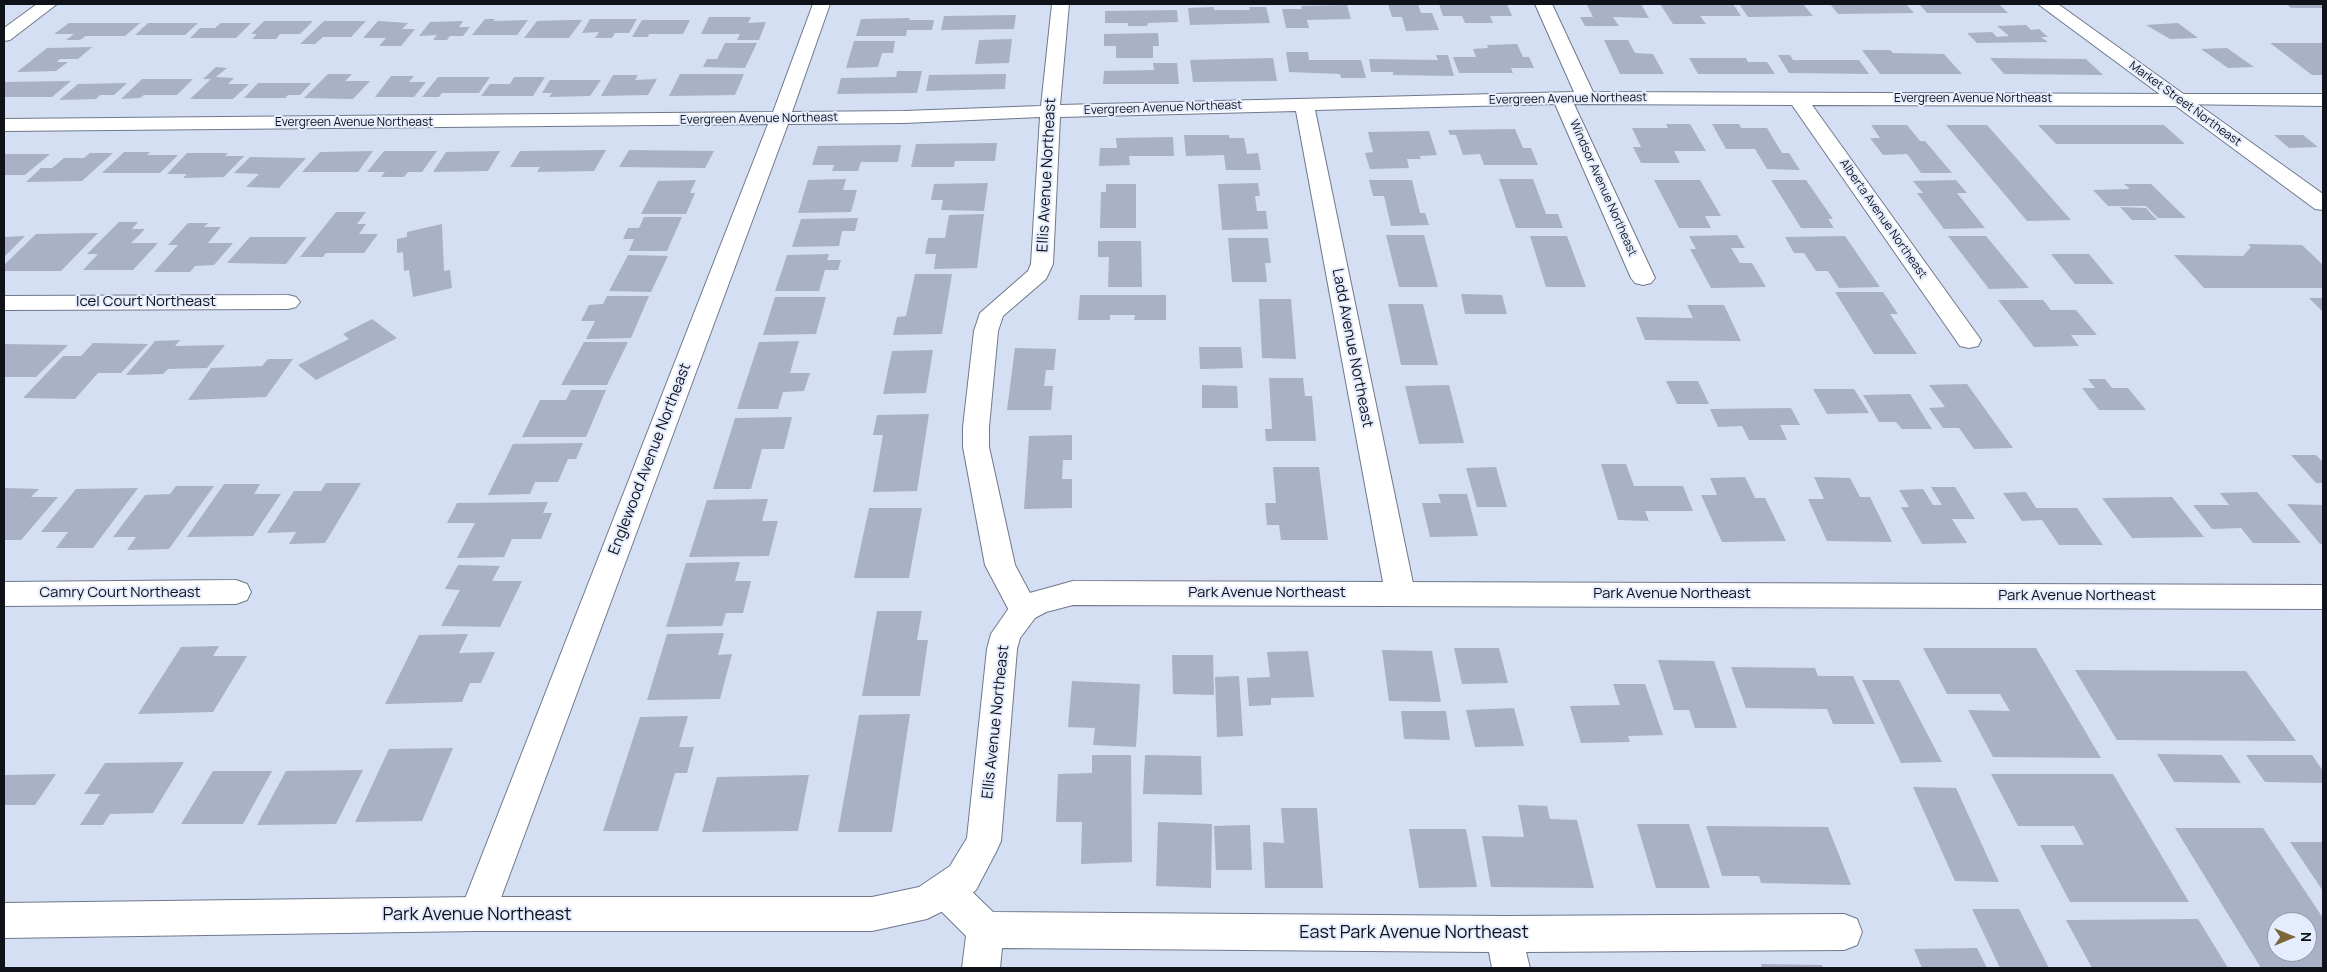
<!DOCTYPE html>
<style>
body{margin:0}
#map{position:relative;width:2327px;height:972px;overflow:hidden;background:#d5dff4;font-family:Manrope,sans-serif}
canvas{display:block}
.frame{position:absolute;inset:0;border:5px solid #0f1219;pointer-events:none}
.north{position:absolute;left:2267px;top:912px;width:50px;height:50px;box-sizing:border-box;background:#e4ecfd;border:1px solid #8f95a2;border-radius:50%;rotate:90deg;font-size:14px;font-weight:700;line-height:20px;text-align:center;color:#0f1219}
.north::after{content:'';display:block;margin:auto;width:18px;height:22px;background:#7c6635;clip-path:polygon(50% 0,100% 100%,50% 72%,0 100%)}
</style>
<div id="map">
<canvas width="2327" height="972"></canvas>
<div class="frame"></div>
<div class="north">N</div>
</div>
<script>
const context = document.querySelector('canvas').getContext('2d');
context.lineJoin = 'round';
function fillPath(path, color) {
  context.fillStyle = color;
  context.fill(path, 'evenodd');
}
function shape(rows) {
  const path = new Path2D();
  for (const r of rows) {
    path.moveTo(r[0], r[1]);
    for (let i = 2; i < r.length; i += 2) path.lineTo(r[i], r[i + 1]);
  }
  return path;
}
function trace(path, color, width, dash) {
  context.strokeStyle = color;
  context.lineWidth = width;
  context.lineCap = dash ? 'butt' : 'round';
  context.setLineDash(dash || []);
  context.stroke(path);
}
function write(font, color, halo, rows, align = 'center') {
  context.font = font + ' Manrope,sans-serif';
  context.lineWidth = 4;
  context.setLineDash([]);
  context.textBaseline = 'middle';
  context.strokeStyle = halo;
  context.fillStyle = color;
  for (const [text, x, y, turn = 0] of rows) {
    context.save();
    context.translate(x, y);
    context.rotate((+turn || 0) * Math.PI / 180);
    context.textAlign = isNaN(turn) ? turn : align;
    if (halo) context.strokeText(text, 0, 0);
    context.fillText(text, 0, 0);
    context.restore();
  }
}
fillPath(shape([
 [1388,4,1418,4,1421,13,1432,13,1439,30,1406,31,1402,17,1392,17],
 [1439,4,1507,4,1512,16,1490,16,1493,23,1465,23,1462,16,1443,16],
 [1641,4,1649,18,1613,17,1619,26,1585,26,1580,17,1593,17,1587,5],
 [1660,4,1733,4,1741,16,1700,16,1706,24,1673,24],
 [1739,4,1803,4,1813,16,1748,17],
 [1830,4,1906,4,1914,13,1838,14],
 [1919,4,1999,4,2008,13,1927,13],
 [2286,4,2321,4,2323,8,2291,8],
 [1347,5,1351,19,1307,20,1309,28,1286,28,1282,9,1302,9,1301,6],
 [1214,7,1214,10,1250,10,1249,7,1266,7,1270,23,1190,25,1188,8],
 [1177,10,1178,22,1148,23,1147,26,1128,26,1128,23,1105,23,1105,11],
 [1016,15,1014,29,941,30,944,16],
 [709,17,751,17,748,23,766,22,759,40,737,40,740,34,701,34],
 [910,18,909,20,934,20,932,30,907,30,906,36,856,36,861,19],
 [485,19,495,19,493,21,528,20,517,35,472,35],
 [590,19,637,19,629,33,615,33,612,38,595,38,599,32,582,33],
 [569,20,582,20,569,38,524,38,537,21],
 [642,20,690,20,683,34,649,34,648,37,632,37],
 [264,21,313,21,300,34,280,34,276,39,252,39,257,34,251,34],
 [324,21,366,21,351,37,323,37,315,44,300,44],
 [378,21,408,23,402,29,415,29,401,46,379,46,386,38,363,38],
 [463,21,459,27,470,27,463,36,450,36,447,40,433,40,437,35,419,36,430,22],
 [69,23,140,23,125,36,86,36,80,40,66,40,74,34,54,34],
 [148,23,198,23,185,35,135,35],
 [221,23,251,23,236,38,190,38,200,28,215,28],
 [2178,23,2198,38,2170,39,2146,25],
 [2026,25,2031,30,2039,29,2048,37,2041,37,2048,42,1977,43,1967,33,1992,32,1997,37,2009,36,1997,26],
 [1158,33,1159,46,1153,46,1153,58,1116,58,1116,46,1104,46,1104,34],
 [1012,39,1009,63,975,64,979,40],
 [1604,40,1628,40,1635,53,1653,54,1664,74,1620,74],
 [854,41,895,41,893,53,882,53,878,67,846,68],
 [725,43,757,43,745,68,703,67,707,59,717,59],
 [2270,43,2323,43,2323,75,2312,75],
 [1517,44,1523,57,1529,57,1534,68,1511,68,1513,73,1459,73,1453,57,1476,57,1473,49,1488,48,1487,45],
 [92,47,78,59,60,59,57,62,68,62,56,71,17,72,47,48],
 [2227,48,2254,67,2228,68,2201,49],
 [1862,50,1890,50,1893,53,1944,54,1962,74,1880,74],
 [1286,52,1308,52,1309,60,1361,60,1366,78,1341,78,1340,74,1289,72],
 [1436,55,1448,55,1454,76,1393,75,1393,72,1371,72,1369,59,1438,60],
 [1778,55,1790,55,1793,60,1859,60,1869,74,1789,73],
 [1273,58,1277,81,1193,82,1190,60],
 [1689,58,1746,58,1748,62,1767,62,1775,74,1698,74],
 [1990,58,2086,59,2103,75,2004,74],
 [1153,63,1177,63,1179,84,1103,84,1104,71,1154,70],
 [216,67,227,68,216,77,234,78,228,84,249,84,233,99,190,99,211,79,203,79],
 [897,71,922,71,917,93,837,94,841,78,896,77],
 [328,74,352,74,345,81,370,81,353,99,304,98],
 [680,74,744,74,735,95,669,96],
 [1006,74,1005,89,926,91,929,75],
 [613,75,638,75,635,80,657,79,648,95,601,96],
 [391,76,414,76,409,82,426,82,414,97,375,97],
 [438,77,490,77,479,93,442,93,439,97,422,97],
 [514,77,545,77,533,96,481,96,490,84,510,84],
 [142,79,193,79,177,95,144,95,140,98,121,99],
 [550,80,601,80,590,96,549,97,552,93,542,93],
 [71,81,52,97,4,97,4,82],
 [127,83,114,95,100,95,96,99,59,100,78,84],
 [258,83,311,83,300,95,288,95,285,98,244,98],
 [1666,124,1690,124,1706,151,1674,151,1680,163,1641,163,1633,147,1641,147,1632,128,1668,128],
 [1712,124,1739,124,1741,128,1767,128,1782,153,1789,153,1800,170,1767,169,1755,149,1726,149],
 [1871,125,1907,125,1920,141,1925,141,1952,173,1921,173,1907,154,1883,155,1870,138,1880,138],
 [1946,125,1987,125,2071,220,2027,221],
 [2038,125,2164,125,2185,144,2056,144],
 [1515,129,1523,148,1531,148,1538,165,1484,165,1480,154,1463,155,1456,135,1450,135,1448,130],
 [1429,131,1437,155,1420,156,1421,159,1407,159,1409,168,1370,169,1365,153,1373,152,1368,132],
 [1184,135,1229,135,1229,138,1244,138,1247,154,1258,153,1261,170,1226,170,1224,155,1186,156],
 [2274,135,2303,135,2318,147,2289,148],
 [1173,137,1174,156,1129,156,1130,165,1099,166,1100,148,1117,148,1116,138],
 [997,143,995,161,955,161,954,167,911,167,916,144],
 [901,145,898,162,861,162,858,171,832,171,834,165,812,165,818,146],
 [606,150,594,171,537,172,540,167,510,167,520,151],
 [629,150,714,151,705,168,619,167],
 [373,151,358,172,302,172,320,152],
 [384,151,437,151,422,172,408,172,404,177,381,177,385,172,367,172],
 [500,151,488,171,433,172,446,152],
 [124,152,150,152,147,155,178,155,160,173,102,173],
 [90,153,113,153,82,181,26,182,41,168,52,168,64,158,84,158],
 [187,153,228,153,225,156,244,156,224,177,183,178,187,174,167,174],
 [4,154,50,154,25,175,4,175],
 [250,157,306,158,279,188,246,187,259,174,234,173],
 [846,179,843,190,857,190,851,212,798,213,808,180],
 [1499,179,1533,179,1546,214,1558,214,1563,228,1516,228],
 [696,180,690,193,695,193,686,214,641,214,658,181],
 [1369,180,1412,180,1420,213,1425,213,1429,225,1391,226,1384,196,1373,196],
 [1654,180,1700,180,1721,216,1705,216,1711,228,1679,228],
 [1771,180,1806,180,1833,219,1828,219,1834,228,1801,228],
 [1956,180,1967,193,1957,193,1985,228,1944,229,1917,193,1923,193,1913,181],
 [988,183,984,211,941,210,943,200,931,200,934,184],
 [1258,183,1260,196,1255,196,1257,211,1266,211,1268,229,1222,230,1218,184],
 [1106,184,1136,184,1136,228,1100,228,1101,192,1106,192],
 [2124,184,2151,184,2186,218,2158,218,2146,206,2108,206,2093,190,2130,189],
 [2120,207,2146,208,2157,220,2132,220],
 [336,212,366,212,357,224,366,224,359,234,378,234,364,253,326,253,323,257,300,257],
 [984,214,977,268,934,269,936,254,925,254,928,238,945,238,949,215],
 [644,217,682,217,667,251,629,251,634,239,623,239,628,228,639,228],
 [858,218,855,231,842,231,839,246,792,247,801,219],
 [119,222,138,222,132,229,145,229,131,243,158,243,133,270,83,270,98,254,87,254],
 [188,223,208,223,204,227,221,227,208,243,233,243,214,265,195,266,190,272,154,272,178,245,168,245],
 [442,224,444,271,450,270,452,288,413,297,409,270,404,271,403,252,397,253,397,239,407,237,407,232],
 [98,233,61,271,4,271,4,265,36,234],
 [1386,235,1424,235,1438,287,1399,287],
 [1737,235,1745,248,1731,248,1740,263,1752,263,1766,287,1711,288,1690,249,1696,249,1689,236],
 [25,236,4,257,4,237],
 [1530,236,1567,236,1586,287,1546,287],
 [1845,236,1880,287,1839,288,1828,271,1816,271,1804,253,1794,253,1785,237],
 [1948,236,1986,236,2029,288,1989,289],
 [250,237,307,237,286,264,227,263],
 [1228,238,1268,238,1271,263,1265,263,1267,282,1232,282],
 [1098,241,1141,241,1142,287,1108,287,1109,257,1098,257],
 [2248,244,2302,245,2323,265,2323,288,2204,288,2174,255,2243,256,2251,247],
 [829,254,827,260,841,260,838,270,825,270,819,291,775,291,787,255],
 [2051,254,2089,254,2114,284,2075,284],
 [628,255,668,256,651,292,609,291],
 [915,274,952,274,942,334,893,335,897,317,906,316],
 [1835,292,1883,292,1898,314,1890,314,1917,354,1874,354],
 [1461,294,1502,295,1507,314,1465,314],
 [1080,295,1166,295,1166,320,1134,320,1135,315,1110,315,1110,320,1078,320],
 [607,296,649,296,631,338,586,339,595,321,581,321,589,305,603,304],
 [775,297,826,297,816,334,763,335],
 [2309,298,2323,298,2323,312],
 [1259,299,1291,299,1296,359,1262,358],
 [1998,300,2043,300,2051,310,2076,310,2097,335,2071,335,2079,346,2034,347],
 [1388,304,1423,304,1438,365,1401,365],
 [1687,305,1724,305,1741,341,1645,340,1636,317,1693,318],
 [372,319,397,338,316,380,298,365,349,339,343,334],
 [180,340,175,346,225,345,207,368,168,369,163,374,126,375,155,341],
 [799,341,790,373,810,373,804,391,783,392,778,409,737,409,759,342],
 [584,342,628,342,607,385,561,385],
 [93,343,148,344,121,373,98,373,75,399,23,398,63,356,81,356],
 [4,344,68,345,36,377,4,377],
 [1199,347,1241,347,1243,368,1200,369],
 [1015,348,1056,349,1054,370,1046,370,1044,386,1053,386,1051,410,1007,410],
 [933,350,926,393,883,394,892,351],
 [268,359,293,359,266,397,188,400,211,368,262,366],
 [1269,378,1303,378,1305,396,1312,396,1316,441,1266,441,1265,429,1272,429],
 [2088,379,2105,379,2112,388,2128,388,2146,410,2099,410,2082,388,2095,388],
 [1666,381,1698,381,1709,404,1677,404],
 [1967,384,2013,448,1974,449,1959,428,1943,428,1929,408,1945,407,1929,385],
 [1202,385,1237,386,1238,408,1202,408],
 [1449,385,1464,443,1419,444,1405,386],
 [1813,389,1854,389,1869,413,1827,414],
 [571,390,606,390,586,437,522,437,540,400,566,400],
 [1910,394,1932,429,1902,429,1896,422,1879,422,1863,395],
 [1791,408,1800,425,1780,425,1787,440,1749,440,1742,426,1718,427,1710,409],
 [929,414,917,491,873,492,883,435,873,435,877,415],
 [792,417,784,449,762,449,751,489,713,489,735,418],
 [1072,435,1072,460,1063,460,1062,479,1072,479,1072,508,1024,509,1029,436],
 [583,443,576,459,568,459,558,482,535,482,530,494,488,495,513,444],
 [2291,455,2316,455,2323,462,2323,483,2316,483],
 [1601,464,1626,464,1634,486,1683,486,1693,511,1645,511,1649,521,1618,520],
 [1273,467,1319,467,1328,540,1281,540,1279,525,1267,525,1265,503,1276,503],
 [1496,467,1507,507,1477,507,1466,468],
 [1745,477,1755,498,1765,498,1786,541,1722,542,1701,495,1717,495,1710,478],
 [1814,477,1850,478,1860,497,1870,497,1892,542,1827,541,1808,499,1824,499],
 [326,483,361,483,325,543,289,544,296,532,267,533,294,491,321,491],
 [224,484,260,484,254,494,281,494,253,536,187,537],
 [176,486,214,486,169,549,127,550,136,537,113,537,145,495,170,494],
 [1931,487,1955,487,1975,519,1952,519,1967,543,1922,544,1901,507,1909,507,1899,490,1923,489,1933,505,1942,505],
 [4,488,39,489,31,497,58,497,21,540,4,540],
 [138,488,93,548,56,548,68,532,41,532,76,489],
 [2026,492,2036,508,2077,508,2103,545,2059,545,2042,520,2022,521,2003,493],
 [2257,492,2301,543,2253,543,2241,528,2212,529,2193,505,2229,505,2220,493],
 [1438,494,1467,494,1478,536,1430,537,1422,503,1441,503],
 [2172,497,2204,537,2132,538,2102,498],
 [768,499,762,521,778,521,769,556,689,557,707,500],
 [548,502,543,513,552,513,541,539,512,539,504,557,457,558,475,523,447,523,457,503],
 [2287,504,2323,505,2323,544,2320,544],
 [869,508,922,508,909,578,854,578],
 [740,562,735,581,751,581,743,613,726,613,722,626,666,627,686,563],
 [458,565,500,566,492,581,522,581,500,627,441,626,460,590,445,589],
 [877,611,922,611,917,640,928,640,920,696,862,696],
 [724,633,718,655,732,654,720,699,647,700,667,634],
 [468,634,459,653,495,652,481,683,470,683,462,702,385,704,419,635],
 [219,646,213,656,247,656,213,712,138,714,181,647],
 [1454,648,1499,648,1508,683,1462,684],
 [1923,648,2036,648,2101,758,1993,757,1968,710,2010,711,2000,694,1947,694],
 [1382,650,1432,651,1441,702,1389,701],
 [1308,651,1314,697,1271,698,1271,705,1249,706,1247,678,1270,677,1267,652],
 [1172,655,1213,655,1214,695,1173,694],
 [1658,660,1714,661,1737,728,1695,728,1689,710,1674,710],
 [1731,667,1815,668,1818,676,1853,676,1875,724,1833,724,1827,709,1746,708],
 [2075,670,2246,671,2296,741,2117,740],
 [1239,676,1243,736,1217,737,1215,677],
 [1862,680,1899,680,1942,762,1901,763],
 [1072,681,1140,684,1136,747,1093,745,1095,728,1068,727],
 [1613,684,1645,684,1663,735,1628,736,1630,742,1581,743,1570,706,1620,705],
 [1514,708,1524,746,1475,747,1466,710],
 [1401,711,1446,711,1450,740,1404,739],
 [910,714,892,832,838,832,859,715],
 [688,716,679,747,694,747,687,773,675,773,658,831,603,831,640,717],
 [453,748,422,821,355,822,389,749],
 [2157,754,2222,755,2241,783,2174,782],
 [1092,755,1131,755,1132,862,1081,864,1082,822,1056,822,1058,774,1092,773],
 [1145,755,1201,756,1202,795,1143,794],
 [2246,755,2312,755,2323,771,2323,783,2265,782],
 [184,762,153,813,110,814,103,825,80,825,100,794,84,794,105,763],
 [363,770,336,824,257,825,286,771],
 [213,771,272,771,243,824,181,824],
 [56,774,35,805,4,805,4,775],
 [1991,774,2113,774,2189,902,2070,902,2040,845,2084,845,2074,826,2018,826],
 [809,775,798,831,702,832,717,777],
 [1913,787,1956,788,1999,882,1955,881],
 [1518,805,1547,806,1550,819,1577,820,1594,888,1491,887,1482,836,1524,837],
 [1281,808,1317,808,1323,888,1265,888,1263,842,1284,843],
 [1158,822,1212,824,1211,888,1156,886],
 [1637,824,1689,824,1710,888,1656,888],
 [1250,825,1252,870,1216,870,1214,826],
 [1706,826,1828,827,1851,885,1761,883,1759,876,1722,876],
 [2175,828,2263,828,2323,918,2323,968,2261,968],
 [2277,922,2307,922,2307,952,2277,952],
 [1409,829,1466,829,1477,887,1419,888],
 [2290,842,2323,842,2323,891],
 [1972,909,2019,909,2049,968,2000,968],
 [2198,919,2228,968,2092,968,2066,920],
 [1977,948,1987,968,1922,968,1914,949],
 [1761,964,1822,965,1823,968,1762,968]
]), '#a8b1c6');
const minor = shape([
 [813,4,830,4,792,112,904,111,1041,106,1052,4,1069,4,1060,105,1574,92,1535,4,1552,4,1593,92,2180,94,2187,96,2190,100,2187,104,2180,106,1812,105,1981,340,1978,346,1969,348,1960,346,1792,105,1574,104,1655,278,1651,283,1643,285,1635,283,1631,278,1555,104,1315,110,1415,593,1411,601,1400,605,1389,601,1385,593,1296,111,1060,117,1053,264,1046,279,1003,316,998,331,989,427,989,447,1015,565,1039,610,1035,618,1024,622,1013,618,985,565,963,447,963,427,974,331,980,313,1028,271,1031,264,1040,117,904,123,788,124,495,914,490,926,477,931,464,926,459,914,768,124,4,131,4,119,773,112,813,4],
 [288,295,296,297,300,302,296,307,288,309,4,310,4,296,288,295],
 [236,580,247,584,251,592,247,600,236,604,4,606,4,582,236,580],
 [946,874,959,879,993,912,1504,916,1844,914,1857,919,1862,932,1857,945,1844,950,1526,952,1530,968,1492,968,1489,952,1002,948,1000,968,962,968,966,936,933,903,928,891,933,879,946,874]
]);
const tertiary = shape([
 [37,4,57,4,10,40,4,41,4,28,37,4],
 [2180,94,2323,94,2323,106,2173,104,2170,100,2173,96,2180,94],
 [1073,581,2323,585,2323,609,1073,605,1046,612,1035,618,1020,638,1017,649,1001,841,996,852,976,890,959,903,927,919,872,931,477,931,4,938,4,903,477,897,872,897,919,887,950,866,967,838,987,649,991,634,1013,602,1026,594,1073,581]
]);
const primary = shape([
 [2038,4,2058,4,2323,194,2323,210,2315,209,2038,4]
]);
trace(minor, '#6f788b', 2);
trace(tertiary, '#6f788b', 2);
trace(primary, '#6f788b', 2);
fillPath(minor, '#fff');
fillPath(tertiary, '#fff');
fillPath(primary, '#fff');
write('12px', '#0f1219', '#e4ecfd', [
 ["Evergreen Avenue Northeast",1568,99,-1],
 ["Evergreen Avenue Northeast",1973,99],
 ["Market Street Northeast",2185,104,36],
 ["Evergreen Avenue Northeast",1163,108,-2],
 ["Evergreen Avenue Northeast",759,119,-1],
 ["Evergreen Avenue Northeast",354,123],
 ["Windsor Avenue Northeast",1603,188,66],
 ["Alberta Avenue Northeast",1883,219,55]
]);
write('15px', '#0f1219', '#e4ecfd', [
 ["Ellis Avenue Northeast",1047,175,-87],
 ["Icel Court Northeast",146,302],
 ["Ladd Avenue Northeast",1352,348,79],
 ["Englewood Avenue Northeast",650,459,-69],
 ["Camry Court Northeast",120,593],
 ["Park Avenue Northeast",1267,593],
 ["Park Avenue Northeast",1672,594],
 ["Park Avenue Northeast",2077,596],
 ["Ellis Avenue Northeast",996,722,-84]
]);
write('18px', '#0f1219', '#e4ecfd', [
 ["Park Avenue Northeast",477,915],
 ["East Park Avenue Northeast",1414,933]
]);
</script>
